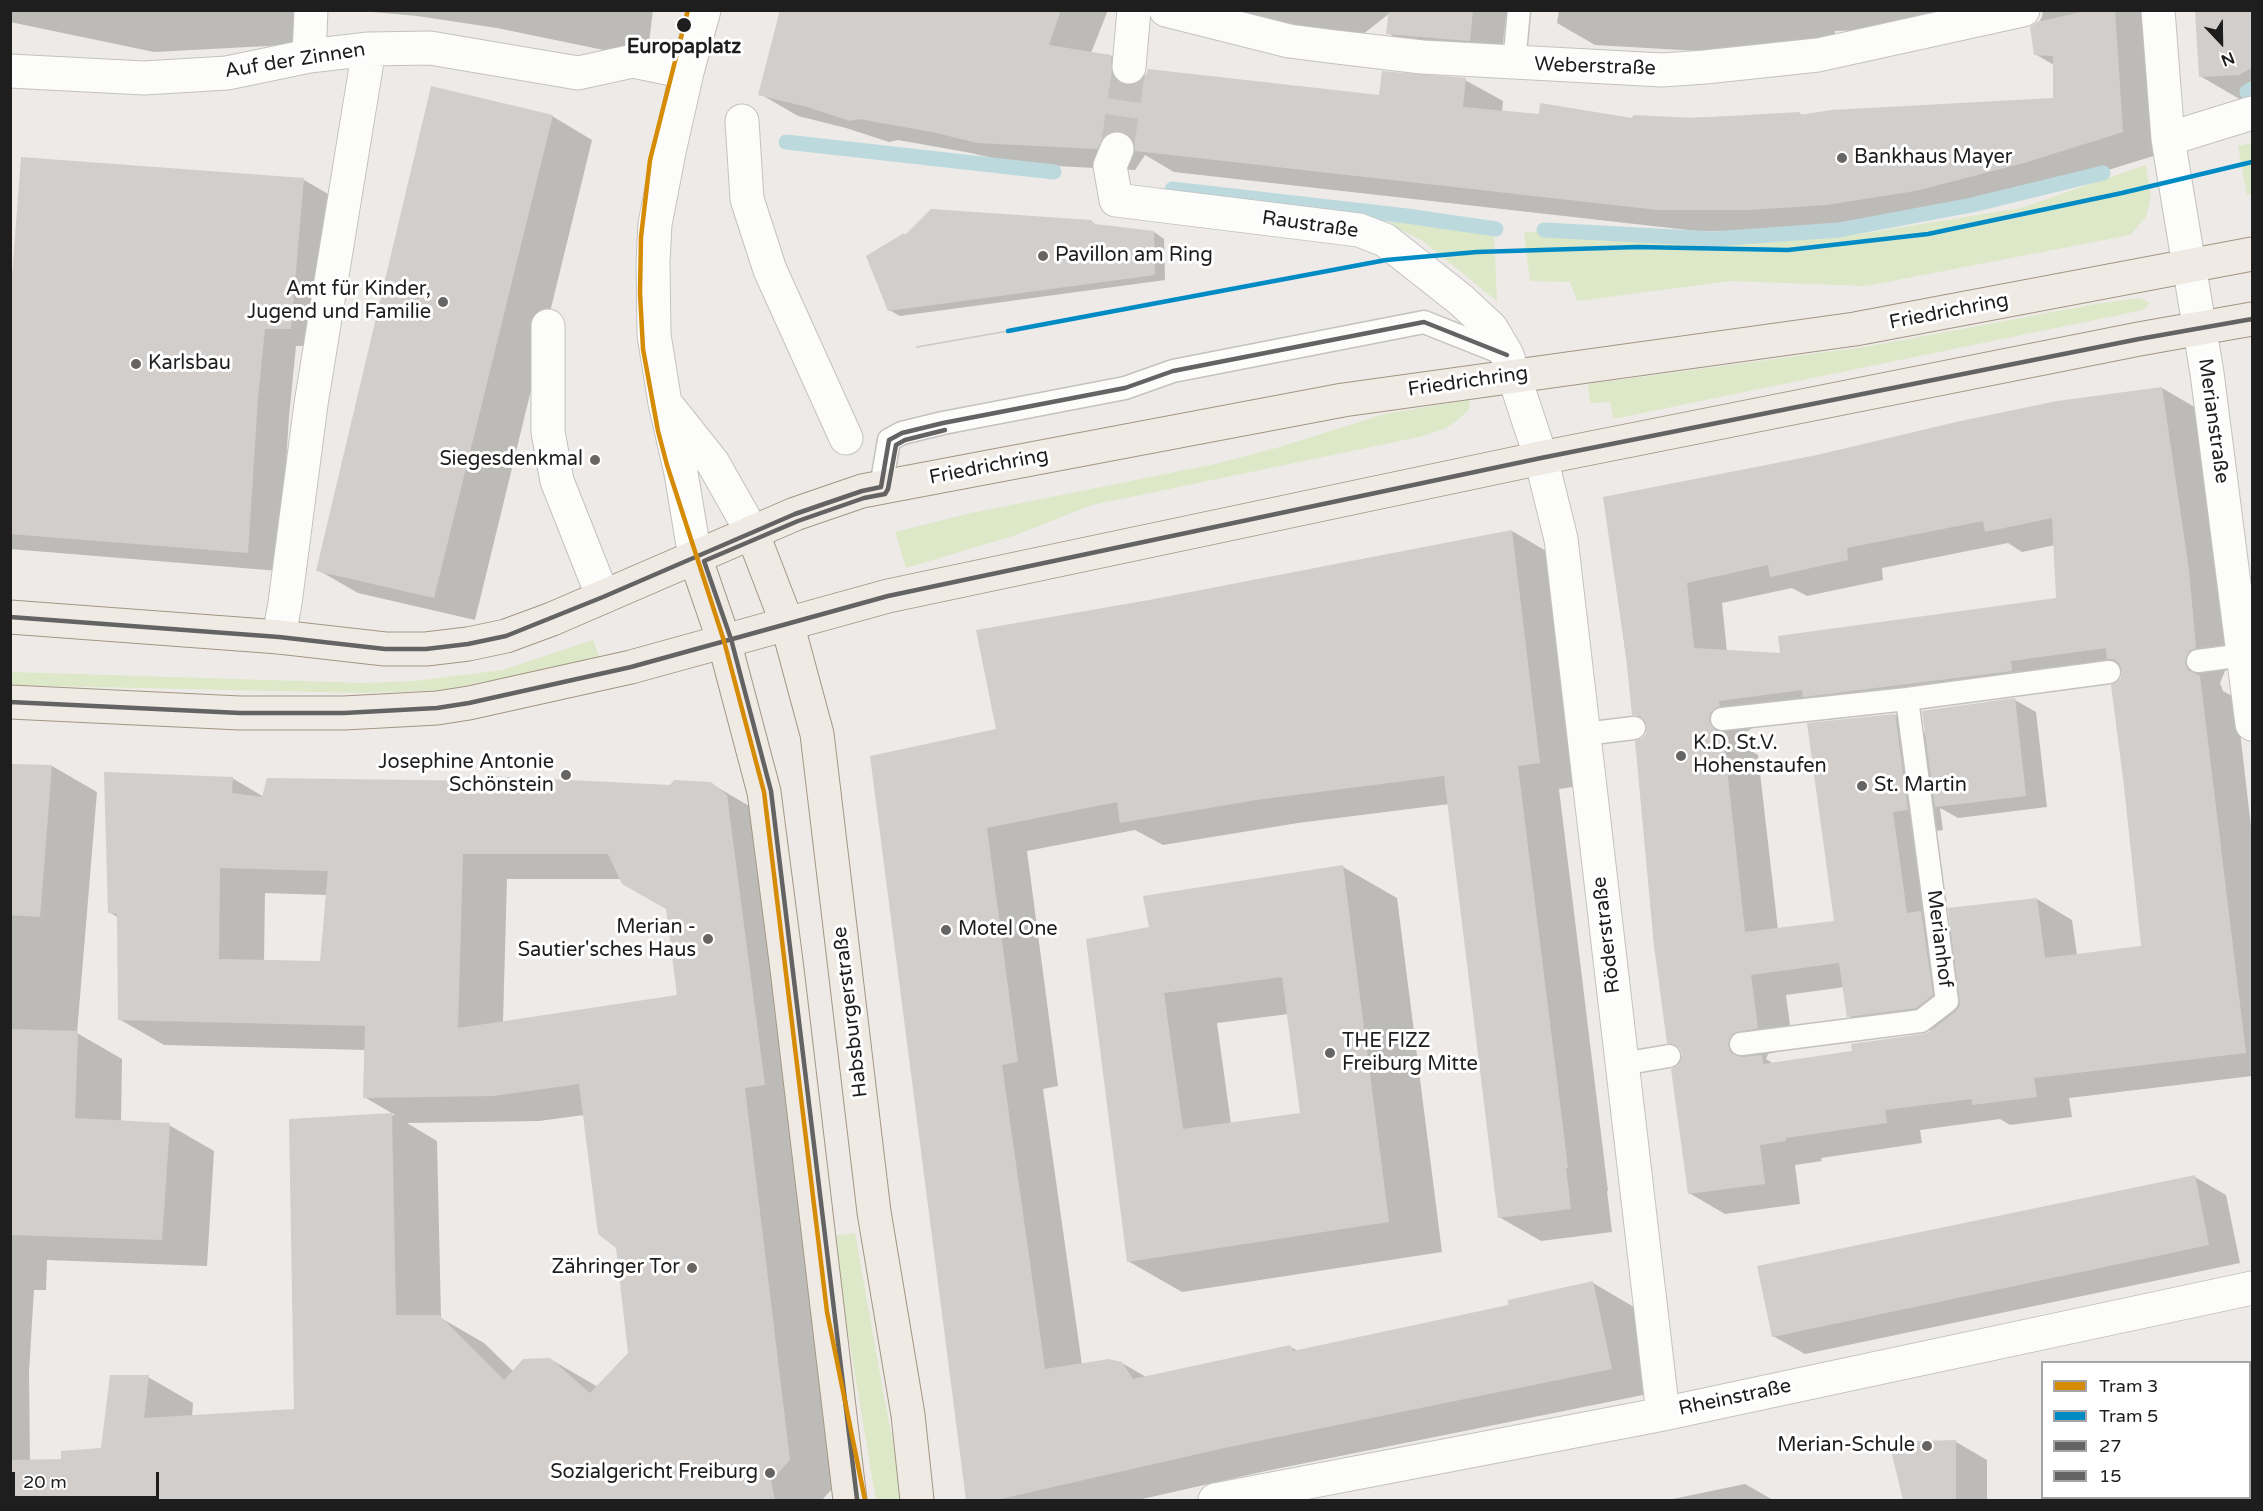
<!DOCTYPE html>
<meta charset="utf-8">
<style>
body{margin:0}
#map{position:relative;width:2263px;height:1511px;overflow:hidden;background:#edeae7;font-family:"Varela Round",sans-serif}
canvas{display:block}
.frame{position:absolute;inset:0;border:12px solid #1e1e1e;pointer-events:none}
.legend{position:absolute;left:2041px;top:1361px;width:210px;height:138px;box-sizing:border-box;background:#fff;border:2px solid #a5a5a5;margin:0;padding:8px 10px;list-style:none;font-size:18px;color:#1e1e1e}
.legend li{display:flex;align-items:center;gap:12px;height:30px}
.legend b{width:30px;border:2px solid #a5a5a5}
.north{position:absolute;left:2191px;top:12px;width:60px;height:60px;-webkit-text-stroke:4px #fff;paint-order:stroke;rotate:158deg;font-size:16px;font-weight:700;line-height:24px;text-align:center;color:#1e1e1e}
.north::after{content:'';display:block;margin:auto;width:21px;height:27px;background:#1e1e1e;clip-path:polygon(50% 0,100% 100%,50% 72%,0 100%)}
.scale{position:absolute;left:12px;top:1472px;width:147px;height:27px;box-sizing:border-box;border:3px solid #1e1e1e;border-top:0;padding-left:8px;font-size:18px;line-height:21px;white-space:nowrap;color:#1e1e1e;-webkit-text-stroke:4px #fff;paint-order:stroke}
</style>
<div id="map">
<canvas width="2263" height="1511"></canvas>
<div class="frame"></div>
<ul class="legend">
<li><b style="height:8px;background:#d58b04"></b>Tram 3</li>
<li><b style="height:8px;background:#008bc5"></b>Tram 5</li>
<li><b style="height:8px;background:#646363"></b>27</li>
<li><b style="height:8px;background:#646363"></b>15</li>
</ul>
<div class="north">N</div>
<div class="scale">20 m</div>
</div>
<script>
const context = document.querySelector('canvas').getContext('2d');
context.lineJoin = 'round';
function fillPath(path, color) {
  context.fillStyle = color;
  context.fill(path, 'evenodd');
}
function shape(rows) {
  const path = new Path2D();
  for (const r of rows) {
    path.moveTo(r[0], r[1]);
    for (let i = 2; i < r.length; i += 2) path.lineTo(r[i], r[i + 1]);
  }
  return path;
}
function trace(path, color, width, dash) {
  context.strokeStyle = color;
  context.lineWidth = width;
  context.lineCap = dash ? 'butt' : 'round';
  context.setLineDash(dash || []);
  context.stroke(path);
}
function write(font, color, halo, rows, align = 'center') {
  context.font = font + ' "Varela Round",sans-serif';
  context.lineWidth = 6;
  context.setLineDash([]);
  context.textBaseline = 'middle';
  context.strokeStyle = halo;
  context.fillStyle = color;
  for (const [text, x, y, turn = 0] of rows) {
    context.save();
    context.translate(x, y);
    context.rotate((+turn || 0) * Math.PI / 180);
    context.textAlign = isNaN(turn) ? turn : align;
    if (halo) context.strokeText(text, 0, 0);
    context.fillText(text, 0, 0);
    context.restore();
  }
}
fillPath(shape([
 [2252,143,2252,194,2247,195,2238,146],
 [2146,165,2151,197,2146,217,2130,235,1866,286,1731,281,1577,301,1570,282,1530,281,1524,232,1728,239,1861,234,2021,208],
 [1392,219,1494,232,1497,301,1420,239,1390,225],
 [2140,298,2150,303,2143,310,1613,419,1610,402,1590,403,1588,384,1865,347,2102,303],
 [1470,400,1469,409,1459,419,1444,429,1419,437,1092,505,1013,536,906,568,895,532,967,514,1215,464,1273,449,1385,414],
 [593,640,600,659,442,690,363,693,11,685,11,672,364,683,415,681,503,670],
 [855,1233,883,1391,904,1500,877,1500,875,1495,832,1236]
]), '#dce8c7');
fillPath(shape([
 [10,10,328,10,305,44,154,52,10,22],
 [350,10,653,10,647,59,497,28,417,16],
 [781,10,1108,10,1091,53,1111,56,1146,77,1391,99,1465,80,1503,101,1502,112,1632,120,1800,114,1804,116,2054,99,2054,65,2035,54,2037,25,2042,17,2043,10,2152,10,2160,154,2063,184,1956,212,1864,226,1788,231,1697,231,1174,172,1145,155,1135,170,1017,164,971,153,898,140,889,142,846,128,798,116,760,94],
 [1212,10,1507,10,1501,58,1419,51,1388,33,1390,13,1353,42],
 [1559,10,1951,10,1952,27,1835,31,1836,59,1595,45,1557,23],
 [2252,10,2252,100,2243,101,2200,76],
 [552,116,592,140,475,620,358,593,318,570],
 [304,180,335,198,322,346,296,346,289,417,279,571,10,549,10,288],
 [1096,225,1154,232,1164,239,1165,280,900,316,889,310,906,236],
 [2162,388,2198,409,2231,668,2225,671,2220,683,2223,691,2236,698,2252,835,2252,1076,2069,1098,2072,1117,2010,1125,2000,1119,1920,1130,1922,1143,1821,1158,1822,1161,1795,1165,1800,1204,1725,1214,1689,1193,1679,1067,1684,1054,1682,1049,1669,1042,1642,740,1648,734,1649,725,1645,720,1634,714,1604,498],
 [2008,543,2022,552,2055,545,2058,599,1782,655,1727,652,1722,603,1792,588,1807,596,1883,580,1882,568],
 [2124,670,2123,678,2142,947,2077,955,2072,920,2037,899,1952,931,1941,924,1929,832,1943,830,1940,808,1958,818,2047,807,2036,712,2015,700,1927,734,1895,715,1836,923,1778,930,1758,755,1748,749,1744,743,1745,733,1755,726],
 [1845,987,1849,1016,1885,1036,1934,1030,1923,1036,1854,1052,1774,1064,1766,1059,1768,1054,1793,1048,1786,995],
 [1512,531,1553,555,1580,786,1559,789,1608,1191,1607,1191,1612,1232,1541,1241,1499,1217,1449,804,1298,823,1163,845,1135,830,1027,851,1058,1086,1043,1089,1082,1365,1122,1363,1146,1377,1290,1347,1298,1351,1510,1306,1593,1283,1634,1307,1653,1393,1266,1471,1138,1500,968,1500,872,757,997,730,1149,601],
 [10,766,52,766,97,792,77,1033,122,1059,121,1122,169,1125,214,1151,207,1266,47,1260,46,1290,34,1290,29,1372,30,1461,63,1460,102,1449,148,1377,193,1403,192,1417,296,1411,290,1120,395,1115,364,1097,366,1050,164,1045,119,1019,119,918,109,912,232,778,264,797,671,787,710,783,756,810,835,1486,822,1500,10,1500],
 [507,879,621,879,668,909,679,996,503,1022],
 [265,893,327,895,321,962,264,961],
 [584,1115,618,1248,630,1354,598,1387,550,1359,514,1372,484,1343,441,1318,437,1141,407,1123,539,1121],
 [1343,867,1397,898,1442,1252,1182,1292,1128,1261,1151,928],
 [1289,1014,1302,1114,1231,1124,1217,1023],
 [2195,1177,2226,1195,2240,1263,1805,1354,1773,1336],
 [2252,1365,2252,1500,2179,1500,2179,1498,2250,1498,2250,1366],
 [1956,1442,1987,1460,1987,1500,1896,1500,1904,1500],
 [1745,1484,1773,1500,1668,1500]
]), '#0003');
trace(shape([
 [2247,92,2252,89],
 [786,142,1054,172],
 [1172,189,1407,216,1496,229],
 [1544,230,1714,239,1839,230,1972,205,2103,173]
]), '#bcdade', 15);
fillPath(shape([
 [780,10,1061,10,1049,45,1111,55,1112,75,1119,83,1127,86,1137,84,1145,77,1148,69,1379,95,1382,71,1466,78,1463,107,1539,114,1540,103,1632,118,1633,115,1694,118,1800,112,1800,115,1831,110,2053,98,2053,56,2034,55,2030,27,2037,22,2090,10,2115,10,2123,132,2024,163,1915,191,1826,205,1749,210,1658,210,1135,151,1135,146,1131,137,1124,132,1115,130,1105,135,1097,149,978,143,932,132,859,119,850,121,807,107,758,95],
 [1389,10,1473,10,1470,41,1386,34],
 [2195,10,2253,10,2253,67,2239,75,2199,77],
 [431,86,553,115,434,598,316,571],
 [21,157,304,178,291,329,265,329,258,398,248,553,10,534,10,302],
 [931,209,1091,220,1095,224,1154,231,1155,275,888,311,866,256,904,233,905,235],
 [2162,387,2189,570,2196,648,2189,651,2185,662,2188,670,2200,676,2246,1053,2034,1078,2037,1097,1972,1105,1972,1099,1885,1110,1887,1123,1786,1138,1786,1141,1760,1145,1765,1184,1688,1194,1671,1069,1678,1066,1682,1054,1679,1047,1667,1043,1654,946,1635,741,1642,739,1646,734,1647,726,1640,716,1632,715,1626,656,1603,497,1817,455,1956,422,2057,401],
 [2052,518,2056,598,1778,636,1780,653,1694,648,1687,583,1768,565,1770,577,1848,560,1847,548,1983,521,1985,532],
 [2106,648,2107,659,2114,659,2119,663,2122,671,2121,678,2111,685,2124,786,2141,946,2045,958,2037,898,1948,908,1960,1006,1955,1012,1929,1032,1923,1034,1851,1044,1852,1051,1763,1064,1762,1055,1742,1057,1731,1053,1728,1045,1732,1034,1758,1028,1751,975,1839,963,1847,1017,1916,1008,1933,995,1921,911,1907,913,1893,812,1908,810,1895,714,1807,723,1834,921,1745,932,1723,732,1716,731,1709,721,1710,713,1720,706,1719,701,1802,690,1803,697,2012,671,2011,661],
 [1512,530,1540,763,1518,766,1568,1168,1566,1168,1571,1209,1498,1218,1444,776,1256,800,1120,823,1117,802,987,828,1018,1062,1002,1065,1045,1369,1109,1359,1122,1362,1133,1379,1290,1345,1293,1351,1508,1305,1508,1300,1593,1281,1612,1369,1224,1448,996,1500,966,1500,870,756,996,729,976,630,1149,600],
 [2015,698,2026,796,1935,807,1922,711],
 [10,764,52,765,40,917,10,915],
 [104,772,233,777,232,793,262,797,267,778,489,781,489,776,670,785,674,780,711,782,727,795,765,1085,745,1088,790,1460,771,1481,775,1500,10,1500,10,1460,61,1459,61,1451,101,1448,110,1375,149,1375,144,1418,294,1409,289,1119,392,1113,396,1315,439,1315,504,1380,523,1359,550,1358,590,1393,628,1353,616,1248,598,1234,579,1084,493,1096,363,1098,365,1026,118,1020,117,914,108,913],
 [463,854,608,854,622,884,666,909,677,995,458,1028],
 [220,868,328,871,320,961,219,959],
 [1343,865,1389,1222,1127,1262,1086,939,1149,927,1143,896],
 [1282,977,1300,1113,1183,1129,1164,993],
 [10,1029,78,1031,75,1118,170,1123,162,1240,10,1235],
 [2195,1175,2209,1245,1772,1337,1757,1266],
 [1956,1440,1956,1500,1903,1500,1889,1442]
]), '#d1cecc');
trace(shape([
 [1117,149,1129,67]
]), '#c4c1bf', 33, [33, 16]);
const lane = shape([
 [1514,63,1519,10],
 [881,487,889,440,902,433,943,423,1125,388,1173,371,1424,322,1507,355],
 [2198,661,2244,655],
 [1722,719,1907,699,2109,672],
 [1584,734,1634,728],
 [1741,1044,1921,1021,1947,1001,1907,699],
 [1622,1064,1669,1056]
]);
const street = shape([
 [1166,10,1289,41,1336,47,1422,57,1662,70,1705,67,1818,55,2023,10],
 [2158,10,2168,139,2207,373,2252,724],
 [309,56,311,10],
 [1129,67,1134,10],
 [10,71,144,78,227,73,309,56,369,49,430,48,578,73,633,61,687,72],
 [742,121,747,199,770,270,846,438],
 [2168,139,2252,113],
 [1117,149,1110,166,1116,200,1359,230,1385,240,1461,300,1491,328,1507,355,1541,458,1561,539,1663,1414],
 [548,326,548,432,557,481,603,597],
 [670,409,713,463,752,532],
 [695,557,681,473,665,403,654,335,653,262,655,224,670,147,687,72,704,10],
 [279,637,285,603,311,404,369,49],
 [1215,1500,1663,1414,2252,1288]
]);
const primary = shape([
 [752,532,787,623,817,734,874,1212,908,1415,917,1500],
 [695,557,724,641,764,792,787,969,850,1500],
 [10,617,279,637,385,649,426,649,468,644,506,636,552,619,795,514,862,491,1343,400,1855,329,2252,254],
 [10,702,240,713,344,713,437,708,469,703,631,667,888,596,1541,458,2139,339,2252,319]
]);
trace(lane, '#c4c2c1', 25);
trace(street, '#c4c2c1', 35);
trace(primary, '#a29685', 35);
trace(lane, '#fcfcfb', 22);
trace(street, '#fcfcfb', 33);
trace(primary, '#f0eae4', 33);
trace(shape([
 [917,347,1008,331]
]), '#cacac9', 1.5);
trace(shape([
 [10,617,279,637,385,649,426,649,468,644,506,636,603,597,795,514,862,491,881,487,889,440,902,433,943,423,1125,388,1173,371,1424,322,1507,355],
 [10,702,240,713,344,713,437,708,469,703,631,667,888,596,1541,458,2139,339,2252,319]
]), '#646363', 4.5);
trace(shape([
 [857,1499,771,791,731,639,704,561,798,521,864,498,885,494,888,489,896,445,905,440,945,430]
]), '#646363', 4.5);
trace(shape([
 [688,10,650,160,641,237,640,293,643,349,658,431,667,465,724,641,764,792,827,1312,865,1500]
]), '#d58b04', 4.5);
trace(shape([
 [1008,331,1386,260,1477,252,1638,247,1788,250,1928,234,2122,193,2252,162]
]), '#008bc5', 4.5);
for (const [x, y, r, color] of [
 [684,25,8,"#1e1e1e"],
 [1842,158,6,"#666564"],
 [1043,256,6,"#666564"],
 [443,302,6,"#666564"],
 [136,364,6,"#666564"],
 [595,460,6,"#666564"],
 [1681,756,6,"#666564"],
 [566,775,6,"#666564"],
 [1862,786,6,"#666564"],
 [946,930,6,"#666564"],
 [708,939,6,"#666564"],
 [1330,1053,6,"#666564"],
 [692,1268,6,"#666564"],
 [1927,1446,6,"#666564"],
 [770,1473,6,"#666564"]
]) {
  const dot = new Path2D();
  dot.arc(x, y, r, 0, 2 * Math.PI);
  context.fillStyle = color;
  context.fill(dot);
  trace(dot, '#fff', 2);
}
write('bold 20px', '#1e1e1e', '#fff', [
 ["Europaplatz",684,48]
]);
write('20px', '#1e1e1e', '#fff', [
 ["Auf der Zinnen",295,61,-9],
 ["Weberstraße",1595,67,2],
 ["Raustraße",1310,225,8],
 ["Friedrichring",1949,312,-11],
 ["Friedrichring",1468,382,-8],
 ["Merianstraße",2213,421,82],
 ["Friedrichring",989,467,-11],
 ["Röderstraße",1607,935,-97],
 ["Merianhof",1939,939,83],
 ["Habsburgerstraße",851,1012,-97],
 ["Rheinstraße",1735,1398,-12]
]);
write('20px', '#1e1e1e', '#fff', [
 ["Bankhaus Mayer",1854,158],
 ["Pavillon am Ring",1055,256],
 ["Amt für Kinder,",431,290,"right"],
 ["Jugend und Familie",431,313,"right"],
 ["Karlsbau",148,364],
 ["Siegesdenkmal",583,460,"right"],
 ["K.D. St.V.",1693,744],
 ["Hohenstaufen",1693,767],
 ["Josephine Antonie",554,763,"right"],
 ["Schönstein",554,786,"right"],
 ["St. Martin",1874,786],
 ["Merian -",696,928,"right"],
 ["Sautier'sches Haus",696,951,"right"],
 ["Motel One",958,930],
 ["THE FIZZ",1342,1042],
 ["Freiburg Mitte",1342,1065],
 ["Zähringer Tor",680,1268,"right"],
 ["Merian-Schule",1915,1446,"right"],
 ["Sozialgericht Freiburg",758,1473,"right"]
], 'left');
</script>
